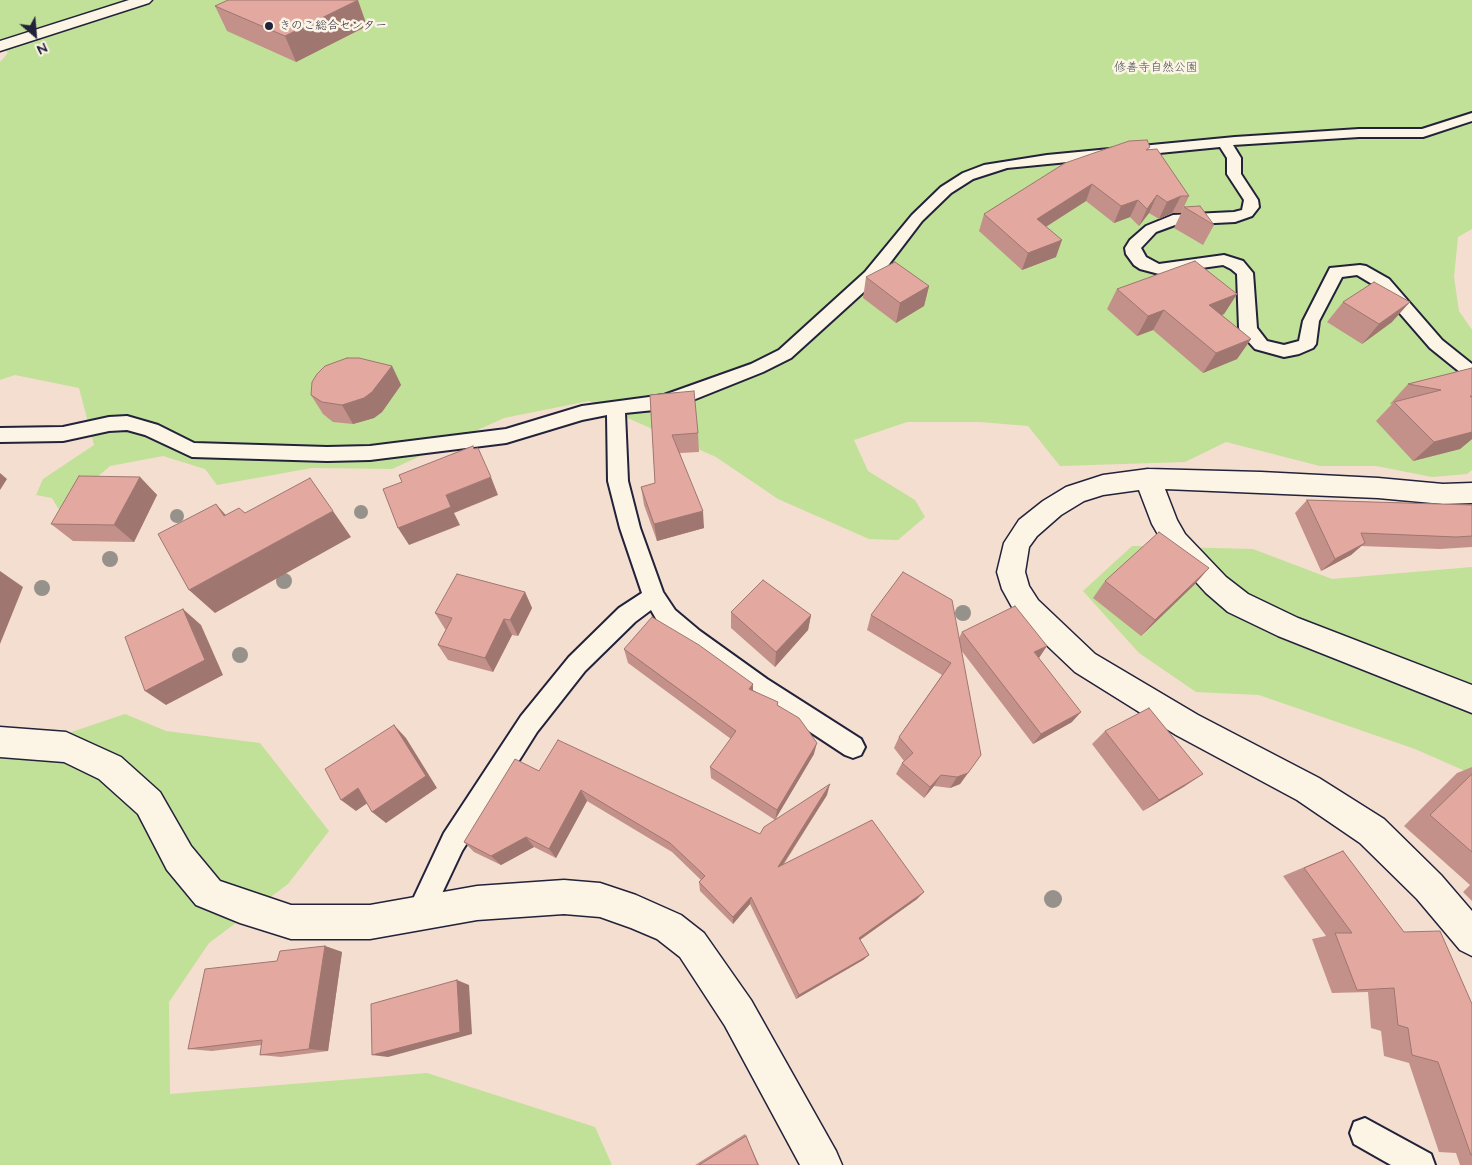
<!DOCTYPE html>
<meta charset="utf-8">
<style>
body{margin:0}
#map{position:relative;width:1472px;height:1165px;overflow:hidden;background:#f4ded0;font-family:"Architects Daughter",sans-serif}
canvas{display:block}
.north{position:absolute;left:10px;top:10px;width:50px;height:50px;-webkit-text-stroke:4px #fcf5e5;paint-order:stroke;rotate:153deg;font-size:14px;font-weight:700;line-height:20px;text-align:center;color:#22223b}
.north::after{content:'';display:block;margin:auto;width:18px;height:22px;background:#22223b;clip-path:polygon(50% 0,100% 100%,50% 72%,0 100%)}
</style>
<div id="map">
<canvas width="1472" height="1165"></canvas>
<div class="north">N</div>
</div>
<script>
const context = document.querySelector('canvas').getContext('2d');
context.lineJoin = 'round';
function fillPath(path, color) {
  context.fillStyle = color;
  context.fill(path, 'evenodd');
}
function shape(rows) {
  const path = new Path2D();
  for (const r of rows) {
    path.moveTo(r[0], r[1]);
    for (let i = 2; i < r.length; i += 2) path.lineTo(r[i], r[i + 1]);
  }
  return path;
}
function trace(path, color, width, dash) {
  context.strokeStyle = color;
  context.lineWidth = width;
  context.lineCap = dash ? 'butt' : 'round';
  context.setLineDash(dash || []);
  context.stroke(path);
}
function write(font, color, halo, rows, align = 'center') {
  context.font = font + ' "Architects Daughter","Klee One",sans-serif';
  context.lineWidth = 5;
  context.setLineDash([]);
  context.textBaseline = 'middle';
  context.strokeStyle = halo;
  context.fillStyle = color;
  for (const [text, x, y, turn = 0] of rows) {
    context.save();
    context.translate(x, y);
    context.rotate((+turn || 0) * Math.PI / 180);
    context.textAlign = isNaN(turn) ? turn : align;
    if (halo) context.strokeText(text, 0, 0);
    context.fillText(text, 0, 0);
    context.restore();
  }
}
fillPath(shape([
 [0,0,1472,0,1472,229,1458,237,1454,277,1459,311,1472,330,1472,470,1467,474,1432,477,1376,466,1320,466,1226,442,1185,462,1060,466,1028,426,980,422,907,422,854,440,868,471,915,500,925,517,898,540,869,539,778,499,716,457,589,401,504,418,392,469,312,468,217,485,205,469,163,456,110,466,59,510,52,498,36,495,43,479,94,445,79,388,15,375,0,380,0,62,8,53,0,44],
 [1132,546,1253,549,1332,579,1472,567,1472,774,1415,749,1259,695,1196,692,1139,653,1083,591],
 [125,714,166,731,260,743,329,831,288,884,209,943,169,1002,170,1094,427,1073,595,1127,612,1165,0,1165,0,756]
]), '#c1e098');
const service = shape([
 [1472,113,1472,121,1423,137,1359,137,1233,145,1241,158,1241,174,1258,200,1259,207,1252,216,1235,222,1175,225,1156,232,1141,248,1146,257,1159,264,1224,255,1243,261,1253,273,1257,328,1267,341,1284,345,1299,341,1303,321,1330,268,1360,265,1366,266,1389,279,1442,340,1472,364,1472,379,1466,377,1430,348,1377,287,1357,275,1342,277,1319,321,1316,344,1313,348,1299,354,1284,357,1255,349,1245,338,1239,328,1237,274,1231,269,1223,265,1159,274,1140,269,1134,265,1126,254,1125,248,1130,240,1146,226,1173,215,1234,212,1242,210,1244,200,1227,174,1227,158,1220,147,1007,168,973,179,951,193,922,221,877,280,791,358,763,372,688,402,664,409,625,413,628,481,640,528,663,592,675,610,700,631,767,679,861,739,865,747,861,755,853,758,845,755,751,693,684,645,659,624,651,610,635,622,585,671,537,732,462,851,428,923,419,927,410,923,406,914,444,833,521,716,569,657,619,608,642,593,620,528,608,481,607,415,582,420,506,443,370,460,327,461,192,457,145,435,127,430,109,431,63,441,0,442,0,428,63,427,109,417,127,416,158,425,194,443,327,447,370,446,506,429,582,406,664,395,751,364,779,350,865,272,912,215,941,187,963,173,984,165,1047,155,1235,137,1359,129,1422,129,1472,113],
 [1365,1118,1431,1154,1435,1165,1391,1165,1354,1144,1350,1133,1354,1122,1365,1118]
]);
const minor = shape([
 [1148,469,1261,472,1378,478,1443,484,1472,483,1472,503,1443,504,1378,498,1165,489,1177,520,1185,534,1226,577,1248,594,1298,618,1472,685,1472,713,1278,636,1228,612,1206,593,1167,550,1152,524,1139,490,1103,495,1084,501,1061,515,1037,536,1029,547,1025,572,1029,586,1038,600,1095,654,1198,715,1319,778,1384,819,1441,875,1472,911,1472,956,1460,950,1417,899,1360,843,1297,800,1176,735,1075,672,1018,618,1002,589,997,572,1004,543,1019,520,1043,501,1066,487,1103,475,1148,469],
 [0,727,66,732,121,757,160,792,191,846,220,881,291,905,370,905,477,886,564,880,600,883,636,895,681,915,704,933,751,1000,836,1151,842,1165,800,1165,725,1026,680,957,657,939,631,928,600,917,564,914,477,920,370,939,291,939,240,923,196,905,167,870,138,814,99,779,64,762,0,757,0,727]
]);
const tertiary = shape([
 [129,0,152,0,149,3,0,51,0,41,129,0]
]);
trace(service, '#22223b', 4);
trace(minor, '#22223b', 3);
trace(tertiary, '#22223b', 3);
fillPath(service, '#fcf5e5');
fillPath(minor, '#fcf5e5');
fillPath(tertiary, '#fcf5e5');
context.fillStyle = '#96918b';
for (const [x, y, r] of [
 [361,512,7],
 [177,516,7],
 [110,559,8],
 [284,581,8],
 [42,588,8],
 [963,613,8],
 [240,655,8],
 [1053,899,9]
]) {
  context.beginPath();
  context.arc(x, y, r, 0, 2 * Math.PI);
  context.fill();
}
fillPath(shape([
 [215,6,367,26,296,62,227,31],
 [1149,149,1189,196,1181,213,1172,213,1159,219,1149,213,1139,226,1130,217,1114,223,1086,201,1046,227,1056,257,1022,270,979,231,984,214],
 [1184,207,1214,225,1203,245,1174,228],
 [866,277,929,286,924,306,896,323,863,298],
 [1117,289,1237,294,1224,314,1222,315,1251,339,1237,359,1203,373,1153,330,1137,336,1107,309],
 [1343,302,1392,322,1362,344,1327,322],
 [392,366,401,385,382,412,374,418,353,424,333,422,323,414,311,395],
 [1472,368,1472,439,1460,449,1413,461,1376,421,1392,404,1390,404,1408,384],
 [650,395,698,433,699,452,680,453,704,528,657,541,644,505,641,487,655,483],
 [140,477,157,495,134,542,73,541,51,524],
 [1307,500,1472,505,1472,547,1440,549,1361,546,1351,555,1321,571,1295,513],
 [1209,568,1194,585,1141,636,1093,598,1105,581],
 [525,592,532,608,518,636,512,635,493,672,448,660,438,645,446,629,445,629,435,613],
 [731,612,811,615,808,630,775,667,731,628],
 [871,615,959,638,962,632,1039,658,1072,722,1033,744,961,650,981,755,960,784,950,788,934,786,924,798,896,774,902,763,904,761,894,748,899,737,942,675,867,630],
 [624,649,753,684,753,690,778,705,814,754,775,819,827,795,784,864,917,899,860,940,869,955,863,960,796,999,750,904,733,924,700,891,699,882,701,880,672,852,587,801,556,858,534,847,501,865,474,852,464,842,539,771,760,834,775,820,711,778,710,767,731,739,628,663],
 [1105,731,1185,786,1143,811,1092,744],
 [1472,767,1472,901,1463,892,1470,885,1404,826,1457,773],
 [1343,851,1404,932,1472,1004,1472,1165,1460,1165,1456,1153,1439,1152,1409,1063,1384,1056,1381,1031,1371,1028,1368,992,1332,993,1312,939,1326,936,1283,876],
 [325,946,342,952,328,1051,281,1057,260,1055,262,1045,212,1051,188,1049,277,961],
 [745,1134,759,1165,695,1165]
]), '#c3918a');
fillPath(shape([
 [358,0,367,26,296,62,285,36],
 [1092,184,1086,201,1031,236,1037,219],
 [1157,195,1149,213,1139,226,1147,209],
 [1181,196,1172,213,1159,219,1167,202],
 [1138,200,1130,217,1114,223,1121,206],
 [1062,240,1056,257,1022,270,1028,253],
 [929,286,924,306,896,323,900,303],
 [1237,294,1224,314,1197,325,1209,305],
 [1410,302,1392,322,1362,344,1379,324],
 [1164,310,1153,330,1137,336,1148,316],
 [1251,339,1237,359,1203,373,1216,353],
 [392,366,401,385,382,412,374,418,353,424,342,405],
 [1472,428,1472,439,1460,449,1413,461,1434,442],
 [0,473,7,479,0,490],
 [140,477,157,495,134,542,114,525],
 [491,477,498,495,454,513,460,525,409,545,398,528,446,495],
 [216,504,239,530,224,516],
 [333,511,351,537,215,613,189,590],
 [703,511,704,528,657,541,654,524],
 [1365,543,1351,555,1321,571,1335,559],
 [1209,568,1194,585,1141,636,1155,620],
 [0,571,23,587,0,644],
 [525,592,532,608,518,636,510,620],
 [183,609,201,625,223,675,166,705,145,691],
 [811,615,808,630,775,667,776,652],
 [504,619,512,635,493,672,485,658],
 [1047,646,1039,658,1034,652],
 [753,684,753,697,749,689],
 [1081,712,1072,722,1033,744,1041,734],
 [394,725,406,738,437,788,386,823,372,812],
 [817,743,814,754,775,820,777,810],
 [968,773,960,784,950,788,957,777],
 [1203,774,1185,786,1143,811,1159,800],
 [941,775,934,786,924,798,930,787],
 [830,784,827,795,776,875,778,867],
 [358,788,372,800,356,811,341,800],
 [581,790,587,801,556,858,549,849],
 [526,837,534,847,501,865,491,856],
 [924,892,917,899,854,944,859,938],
 [751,897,750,904,733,924,733,917],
 [325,946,342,952,328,1051,309,1049],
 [869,955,863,960,796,999,799,995],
 [457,980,469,985,472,1034,388,1057,372,1055]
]), '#9f7670');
const building = shape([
 [228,0,358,0,285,36,215,6,228,0],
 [1147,140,1150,147,1146,150,1157,149,1189,196,1181,196,1167,202,1157,195,1147,209,1138,200,1121,206,1092,184,1037,219,1062,240,1028,253,984,214,1065,163,1129,141,1147,140],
 [1200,206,1214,225,1184,207,1200,206],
 [1195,261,1237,294,1209,305,1251,339,1216,353,1164,310,1148,316,1117,289,1195,261],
 [895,262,929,286,900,303,866,277,895,262],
 [1374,282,1410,302,1379,324,1343,302,1374,282],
 [347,358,359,358,392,366,372,392,364,398,342,405,322,402,311,395,312,382,317,374,325,366,347,358],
 [1472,368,1472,397,1470,396,1472,397,1472,432,1434,442,1394,402,1441,390,1408,384,1472,368],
 [694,391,698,433,672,435,703,511,654,524,641,487,655,483,650,395,694,391],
 [473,446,474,449,478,448,491,477,446,495,451,507,398,528,383,489,402,482,399,475,473,446],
 [79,476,140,477,114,525,51,524,79,476],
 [310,478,333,511,189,590,158,534,216,504,224,516,239,508,245,513,310,478],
 [1307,500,1472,505,1472,536,1456,537,1361,533,1365,543,1335,559,1307,500],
 [1159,532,1209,568,1155,620,1105,581,1159,532],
 [903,572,952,600,981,755,968,773,957,777,941,775,930,787,902,763,913,753,899,737,951,663,871,615,903,572],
 [457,574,525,592,510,620,504,619,485,658,438,645,452,618,435,613,457,574],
 [763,580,811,615,776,652,731,612,763,580],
 [1015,606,1047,646,1034,652,1081,712,1041,734,962,632,1015,606],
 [183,609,205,660,145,691,125,637,183,609],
 [652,617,699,645,753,684,749,689,778,702,777,705,799,718,817,743,777,810,710,767,736,731,624,649,652,617],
 [1149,708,1203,774,1159,800,1105,731,1149,708],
 [394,725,426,776,372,812,358,788,341,800,325,769,394,725],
 [558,740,760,834,764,827,830,784,778,867,872,820,924,892,859,938,869,955,799,995,751,897,733,917,699,882,705,876,670,843,581,790,549,849,526,837,491,856,464,842,515,759,539,771,558,740],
 [1472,774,1472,852,1430,815,1472,774],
 [1343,851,1404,932,1440,931,1472,1004,1472,1155,1471,1155,1438,1062,1412,1055,1408,1028,1398,1025,1394,988,1357,990,1335,933,1352,933,1304,868,1343,851],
 [325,946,309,1049,260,1055,262,1040,188,1049,205,969,277,961,280,951,325,946],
 [457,980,460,1032,372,1055,371,1004,457,980],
 [746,1136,758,1165,699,1165,746,1136]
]);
fillPath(building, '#e3a9a0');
trace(building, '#9f7670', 1);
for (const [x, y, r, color] of [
 [269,26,5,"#22223b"]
]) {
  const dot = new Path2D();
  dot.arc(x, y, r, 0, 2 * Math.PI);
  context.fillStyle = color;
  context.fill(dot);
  trace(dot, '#fcf5e5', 2);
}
write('12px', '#22223b', '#fcf5e5', [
 ["きのこ総合センター",279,26]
], 'left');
write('12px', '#4a5252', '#fcf5e5', [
 ["修善寺自然公園",1156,68]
]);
</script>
